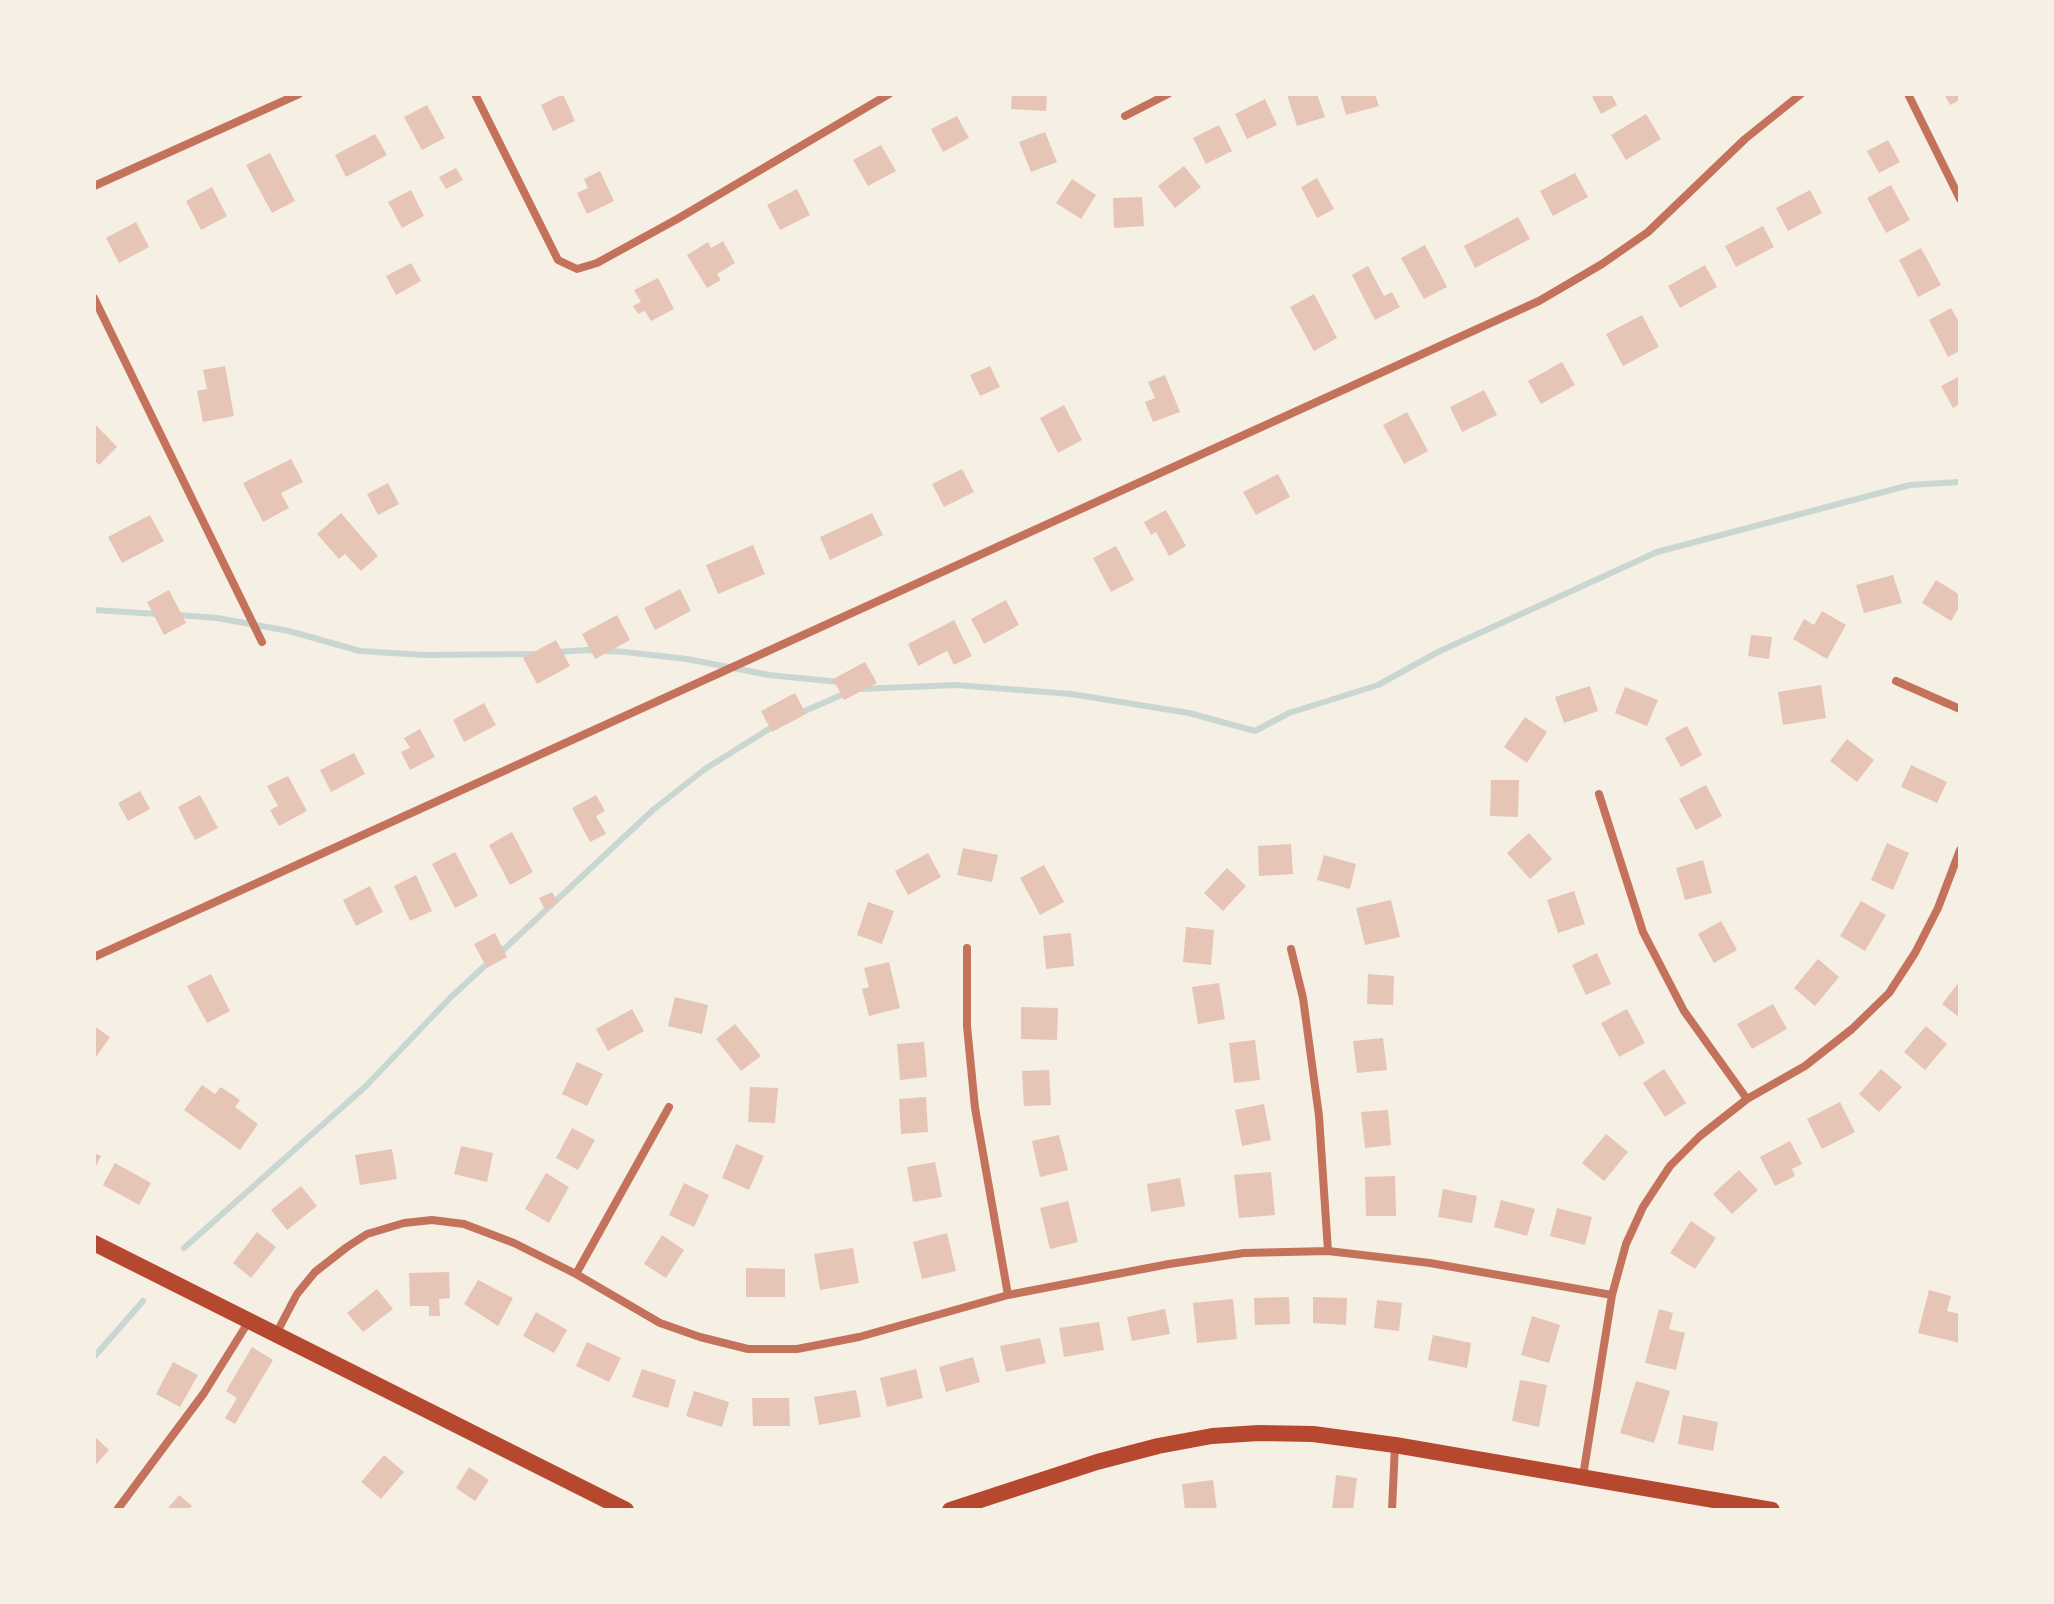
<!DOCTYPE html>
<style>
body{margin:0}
#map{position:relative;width:2054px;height:1604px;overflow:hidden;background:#f6efe4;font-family:Lato,sans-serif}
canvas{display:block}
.frame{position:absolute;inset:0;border:96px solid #f6efe4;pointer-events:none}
</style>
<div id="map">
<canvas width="2054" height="1604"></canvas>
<div class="frame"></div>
</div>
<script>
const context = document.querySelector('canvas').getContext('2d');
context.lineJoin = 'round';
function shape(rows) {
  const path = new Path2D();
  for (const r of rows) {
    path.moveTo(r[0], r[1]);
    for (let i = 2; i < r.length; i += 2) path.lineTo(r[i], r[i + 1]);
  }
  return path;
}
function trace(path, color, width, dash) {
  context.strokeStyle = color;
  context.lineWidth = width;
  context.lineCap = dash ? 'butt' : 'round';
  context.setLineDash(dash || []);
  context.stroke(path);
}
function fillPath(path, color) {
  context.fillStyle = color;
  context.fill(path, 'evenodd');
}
trace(shape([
 [94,610,158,614],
 [177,615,217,618,289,631,360,651,424,655,538,654],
 [557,652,588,650,625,652,687,659,769,675,839,682],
 [861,689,956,685,1071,694,1189,713,1255,731,1289,713,1378,685,1438,652,1657,552,1910,485,1960,482],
 [798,714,846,693],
 [500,953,653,810,705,769,777,724],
 [184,1248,366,1086,450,998,491,960],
 [94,1357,143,1301]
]), '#c9d6d2', 6);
fillPath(shape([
 [563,94,575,121,553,131,541,105],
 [1012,94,1047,94,1046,111,1011,109],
 [1317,94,1325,117,1297,126,1287,95],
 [1340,94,1375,94,1379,106,1346,115],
 [1598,94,1611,94,1617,105,1601,114,1592,97],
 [1944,94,1960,94,1960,100,1950,105],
 [1265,99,1277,125,1247,139,1235,114],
 [427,105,445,138,422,150,404,117],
 [1646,114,1661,139,1626,160,1611,135],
 [957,116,969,138,943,152,931,129],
 [1219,125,1232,151,1206,164,1193,138],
 [1045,132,1057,162,1031,172,1019,142],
 [375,134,387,155,346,177,335,155],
 [1888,140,1900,162,1879,173,1867,151],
 [881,145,896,171,868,186,853,160],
 [270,153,295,201,272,213,246,165],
 [1184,166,1201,187,1175,208,1158,186],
 [456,168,463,180,446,189,439,177],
 [600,171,614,201,587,214,577,193,588,188,584,179],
 [1575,173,1588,197,1553,216,1540,191],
 [1317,178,1334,209,1317,218,1301,187],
 [1072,179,1096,195,1081,219,1056,203],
 [1891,185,1910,220,1886,233,1867,198],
 [212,187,227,216,201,230,186,201],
 [797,189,810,215,780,230,767,205],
 [411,190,424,216,402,228,388,202],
 [1810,190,1822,213,1788,231,1776,208],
 [1142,197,1144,226,1114,228,1113,198],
 [1518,217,1530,239,1475,268,1464,246],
 [136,222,149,247,119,263,106,238],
 [1763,226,1774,247,1736,267,1725,246],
 [723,241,735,263,717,274,721,280,707,288,687,255,708,242,711,248],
 [1425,245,1447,287,1424,299,1401,258],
 [1921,248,1941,285,1918,297,1899,260],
 [411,263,421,281,396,295,386,276],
 [1705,265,1717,287,1680,308,1668,286],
 [1368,266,1384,296,1392,292,1400,307,1375,320,1352,275],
 [658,278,674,309,651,321,645,311,638,314,633,306,641,302,634,290],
 [1314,294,1337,338,1314,351,1290,307],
 [1951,308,1960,324,1960,351,1948,357,1929,320],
 [1642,315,1659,347,1623,366,1606,334],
 [1562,362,1575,385,1541,404,1528,381],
 [225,366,234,416,203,422,197,391,207,389,203,370],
 [990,366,1000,387,980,396,970,375],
 [1165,375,1180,412,1153,422,1145,402,1155,398,1148,382],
 [1960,376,1960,404,1953,408,1941,386],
 [1484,390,1497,415,1462,432,1450,407],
 [1064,405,1082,440,1058,453,1040,418],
 [1407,412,1428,451,1404,464,1383,425],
 [94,423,117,447,99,465,94,460],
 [291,459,303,482,281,493,289,508,263,522,243,483],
 [962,469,974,492,944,507,932,484],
 [1278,474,1290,497,1256,515,1243,492],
 [388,483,399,504,378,515,367,494],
 [1166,510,1186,546,1169,556,1156,532,1151,535,1144,522],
 [341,513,378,556,361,571,345,554,339,559,317,534],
 [872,513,883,535,830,560,820,537],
 [150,515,164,541,122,563,108,537],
 [753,545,765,574,718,594,706,565],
 [1116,546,1134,580,1111,592,1093,558],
 [1893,575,1902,603,1864,613,1856,585],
 [1936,580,1960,595,1960,606,1951,621,1922,603],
 [680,589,691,611,655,630,644,608],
 [169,590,186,623,164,635,147,602],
 [1006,600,1019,625,984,644,971,619],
 [1822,611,1846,625,1827,659,1793,639,1804,619,1814,625],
 [617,615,630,640,595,659,582,634],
 [954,620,972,656,954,665,947,651,918,666,908,644],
 [1751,635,1772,637,1769,659,1748,656],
 [556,640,570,666,537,684,523,658],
 [865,662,877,683,844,700,833,679],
 [1821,685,1826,718,1783,725,1778,692],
 [1590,686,1598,711,1564,723,1555,697],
 [1625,687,1658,700,1647,726,1615,713],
 [795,693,806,714,772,732,761,711],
 [484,703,496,725,464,742,453,720],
 [1525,717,1547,732,1527,763,1504,747],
 [1687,726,1702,755,1681,767,1665,738],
 [420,729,435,757,410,770,401,752,410,748,404,738],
 [1847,739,1874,760,1857,782,1830,761],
 [354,753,365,774,331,792,320,770],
 [1911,765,1947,782,1937,803,1901,787],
 [288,776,307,811,279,826,270,810,278,806,267,786],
 [1491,780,1519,780,1518,817,1490,816],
 [1706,785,1722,816,1696,830,1679,799],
 [140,791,150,809,128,821,118,803],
 [200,795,218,828,195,840,178,807],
 [596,795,605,811,596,816,606,834,590,842,572,808],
 [512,832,533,872,510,885,489,845],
 [1529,833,1552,859,1530,879,1507,853],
 [1887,843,1909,853,1893,890,1871,880],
 [1291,844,1293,874,1259,876,1258,846],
 [963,848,998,855,992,882,957,875],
 [455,852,478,896,455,908,432,864],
 [928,853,941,877,908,895,895,871],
 [1324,855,1356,864,1350,889,1317,880],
 [1703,860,1712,893,1685,900,1676,868],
 [1044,865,1064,902,1040,915,1020,878],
 [1227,868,1246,886,1223,911,1204,893],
 [416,875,432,911,410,921,394,886],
 [370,886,383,912,356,926,343,900],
 [1574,891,1585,924,1558,933,1547,900],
 [552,892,558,903,545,910,539,898],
 [1391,900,1400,937,1365,945,1356,908],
 [1861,901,1886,915,1865,951,1840,936],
 [868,902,894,911,882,944,857,935],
 [1721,921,1737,950,1714,963,1698,934],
 [1186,927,1214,930,1211,965,1183,962],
 [495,933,507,957,487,968,474,944],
 [1071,933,1074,966,1046,969,1043,936],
 [1597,953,1611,984,1586,995,1572,965],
 [1818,959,1839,977,1815,1006,1794,988],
 [889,962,900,1008,869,1016,862,989,869,987,864,968],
 [211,974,230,1011,207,1023,187,986],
 [1368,974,1394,976,1393,1005,1367,1004],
 [1960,981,1960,1018,1942,1004],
 [1219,983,1225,1019,1198,1024,1192,987],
 [675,997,708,1005,702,1034,668,1026],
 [1773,1004,1787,1029,1752,1049,1737,1024],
 [1021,1007,1058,1008,1057,1040,1021,1039],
 [632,1009,644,1031,608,1051,596,1029],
 [1627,1009,1645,1043,1619,1057,1601,1023],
 [735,1024,761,1056,741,1071,716,1039],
 [94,1026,110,1037,94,1060],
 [1926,1026,1947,1044,1925,1070,1904,1052],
 [1383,1038,1387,1070,1357,1073,1353,1041],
 [1255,1040,1260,1080,1234,1083,1229,1043],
 [924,1042,927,1077,900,1080,897,1044],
 [577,1062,603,1074,587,1106,562,1094],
 [1664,1069,1686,1103,1665,1117,1643,1083],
 [1881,1069,1902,1087,1879,1112,1859,1094],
 [1049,1070,1051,1105,1024,1106,1022,1071],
 [202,1085,215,1094,221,1087,240,1100,235,1107,258,1124,240,1150,184,1110],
 [750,1087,778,1088,775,1123,748,1122],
 [926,1097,928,1132,901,1134,899,1099],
 [1840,1102,1855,1132,1822,1149,1807,1119],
 [1264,1104,1271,1140,1242,1146,1235,1110],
 [1388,1110,1391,1145,1365,1148,1361,1112],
 [572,1128,595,1140,578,1170,556,1158],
 [1606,1134,1628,1152,1604,1181,1582,1163],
 [1059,1135,1068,1170,1040,1177,1032,1141],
 [1790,1141,1802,1164,1792,1169,1795,1176,1775,1186,1760,1157],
 [736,1144,764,1156,749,1190,722,1178],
 [461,1146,493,1153,487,1182,454,1174],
 [392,1149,397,1179,360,1185,355,1155],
 [94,1153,101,1156,94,1170],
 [935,1162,942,1197,913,1202,907,1167],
 [115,1163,151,1183,139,1205,103,1185],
 [1739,1170,1758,1190,1732,1214,1713,1194],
 [1271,1172,1275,1215,1239,1218,1234,1175],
 [546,1173,569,1187,549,1223,525,1209],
 [1395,1176,1396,1216,1366,1216,1365,1177],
 [1180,1178,1185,1206,1151,1212,1147,1184],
 [684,1183,709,1195,694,1227,669,1215],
 [301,1186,317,1206,287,1230,271,1210],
 [1443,1189,1477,1196,1472,1223,1438,1217],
 [1501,1200,1535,1209,1527,1236,1494,1227],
 [1068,1201,1078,1242,1050,1249,1040,1208],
 [1557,1208,1592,1217,1585,1245,1550,1236],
 [1691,1221,1716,1238,1695,1269,1670,1253],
 [257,1232,276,1247,251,1278,233,1263],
 [947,1233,956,1271,922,1279,913,1242],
 [662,1235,684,1250,666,1278,644,1264],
 [853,1248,859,1283,820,1290,814,1254],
 [746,1268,785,1269,785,1297,746,1297],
 [449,1272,450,1298,439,1299,440,1316,429,1316,429,1306,410,1306,409,1273],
 [478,1280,513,1298,498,1326,464,1304],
 [377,1289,393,1309,363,1332,347,1313],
 [1929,1290,1951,1296,1947,1311,1960,1314,1960,1343,1918,1333],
 [1289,1297,1290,1324,1255,1325,1254,1298],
 [1313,1297,1347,1298,1346,1325,1313,1323],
 [1233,1299,1237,1339,1197,1343,1193,1303],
 [1377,1300,1402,1303,1399,1331,1374,1328],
 [1165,1309,1170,1334,1132,1341,1127,1317],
 [1659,1309,1673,1313,1669,1329,1685,1333,1676,1370,1645,1363],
 [536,1312,567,1330,554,1353,523,1336],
 [1532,1316,1560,1325,1549,1363,1521,1355],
 [1099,1322,1104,1350,1064,1357,1059,1328],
 [1433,1335,1471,1343,1467,1368,1428,1360],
 [1040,1338,1046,1363,1006,1372,1000,1346],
 [587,1342,621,1358,609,1382,576,1366],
 [252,1347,273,1360,235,1424,225,1418,237,1398,226,1391],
 [973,1357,980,1382,946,1392,939,1367],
 [173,1362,198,1375,180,1407,156,1394],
 [642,1369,676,1380,668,1408,632,1397],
 [916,1369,923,1398,887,1407,880,1378],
 [1520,1380,1547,1385,1539,1427,1512,1421],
 [1636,1381,1670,1391,1654,1443,1620,1433],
 [856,1390,861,1417,819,1425,814,1397],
 [694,1391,729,1402,722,1427,686,1416],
 [752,1398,789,1398,790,1426,753,1426],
 [1683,1415,1718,1422,1713,1451,1678,1444],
 [94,1436,109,1450,94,1467],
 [384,1455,404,1472,381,1499,361,1482],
 [469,1467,489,1480,475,1501,456,1488],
 [1336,1475,1357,1478,1353,1510,1332,1510],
 [1213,1480,1217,1510,1185,1510,1182,1484],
 [179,1495,192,1506,188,1510,170,1510,168,1508]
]), '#e6c5b7');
trace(shape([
 [475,94,558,260,577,269,597,263,679,218,889,94],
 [1908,94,1960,199],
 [1125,116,1168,94],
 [94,186,299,94],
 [94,298,262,642],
 [1896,681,1960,709],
 [1599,794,1643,932,1684,1011,1747,1099],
 [967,948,967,1026,975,1108,1008,1295],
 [1291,949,1303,998,1319,1116,1328,1251],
 [94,957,1539,301,1602,264,1648,232,1745,139,1801,94],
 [576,1274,669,1107],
 [276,1334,297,1294,315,1272,347,1247,367,1234,404,1223,432,1220,464,1224,514,1243,576,1274,660,1323,700,1337,748,1349,797,1349,859,1337,1008,1295,1169,1264,1244,1253,1328,1251,1430,1263,1612,1295],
 [1583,1476,1612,1295,1626,1244,1643,1207,1670,1166,1700,1136,1747,1099,1805,1066,1852,1029,1889,993,1915,953,1938,908,1960,850],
 [117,1510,204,1393,249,1321],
 [1392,1510,1395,1445]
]), '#c5725c', 8);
trace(shape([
 [94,1243,626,1510],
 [950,1510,1097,1462,1158,1446,1212,1436,1259,1433,1313,1434,1395,1445,1772,1510]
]), '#b5482f', 16);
</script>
